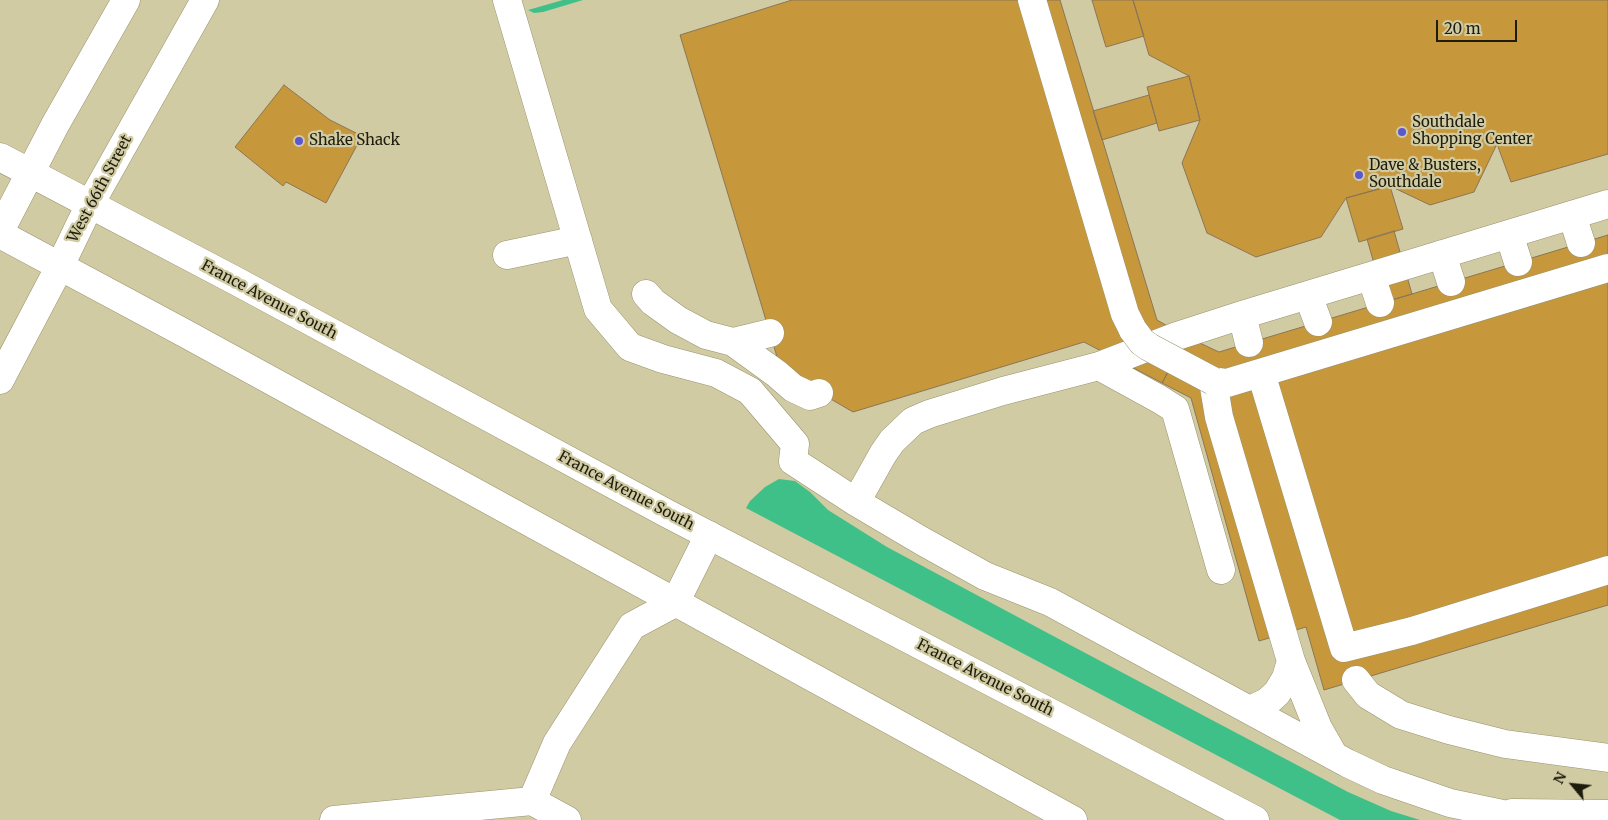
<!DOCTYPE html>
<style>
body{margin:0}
#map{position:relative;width:1608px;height:820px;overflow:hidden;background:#d1cba3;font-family:Merriweather,serif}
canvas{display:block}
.north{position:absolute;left:1548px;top:760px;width:50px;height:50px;-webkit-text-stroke:4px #d1cba3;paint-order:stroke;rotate:298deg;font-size:14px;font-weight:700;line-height:20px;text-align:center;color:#1e1c0d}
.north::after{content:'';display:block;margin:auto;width:18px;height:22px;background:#1e1c0d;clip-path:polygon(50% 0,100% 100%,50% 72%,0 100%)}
.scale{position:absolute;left:1436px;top:20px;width:81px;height:22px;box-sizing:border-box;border:2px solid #1e1c0d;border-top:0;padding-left:6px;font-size:15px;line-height:18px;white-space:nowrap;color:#1e1c0d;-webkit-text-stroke:4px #d1cba3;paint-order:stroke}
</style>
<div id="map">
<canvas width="1608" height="820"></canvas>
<div class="north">N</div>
<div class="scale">20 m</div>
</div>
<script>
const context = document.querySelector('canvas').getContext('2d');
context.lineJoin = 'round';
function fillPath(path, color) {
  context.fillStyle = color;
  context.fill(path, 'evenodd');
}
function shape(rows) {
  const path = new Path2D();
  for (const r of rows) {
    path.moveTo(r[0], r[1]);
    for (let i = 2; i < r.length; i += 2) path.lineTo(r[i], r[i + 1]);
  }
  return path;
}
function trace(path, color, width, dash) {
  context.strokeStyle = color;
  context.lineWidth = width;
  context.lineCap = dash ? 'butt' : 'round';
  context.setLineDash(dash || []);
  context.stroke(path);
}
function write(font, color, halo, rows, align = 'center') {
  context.font = font + ' Merriweather,serif';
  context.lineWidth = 4.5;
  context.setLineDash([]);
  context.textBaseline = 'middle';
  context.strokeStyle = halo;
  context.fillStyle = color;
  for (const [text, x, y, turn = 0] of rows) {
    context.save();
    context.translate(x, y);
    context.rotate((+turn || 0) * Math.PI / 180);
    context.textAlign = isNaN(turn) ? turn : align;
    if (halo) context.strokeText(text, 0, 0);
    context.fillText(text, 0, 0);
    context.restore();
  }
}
fillPath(shape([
 [563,0,583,0,543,12,534,13,528,10],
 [779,479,795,481,810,492,828,510,887,547,1057,638,1348,792,1391,811,1420,820,1340,820,746,508,750,501,765,487]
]), '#3fc088');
const building = shape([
 [792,0,1060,0,1157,320,1187,337,1162,383,1084,342,853,412,781,370,680,35,792,0],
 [1092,0,1133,0,1144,36,1106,47,1092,0],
 [1133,0,1608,0,1608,154,1511,182,1497,144,1474,192,1430,205,1390,186,1346,198,1321,237,1256,257,1207,233,1182,163,1200,120,1189,76,1149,55,1133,0],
 [1189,76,1200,120,1159,131,1147,87,1189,76],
 [284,85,330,120,362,136,326,203,286,182,283,186,235,147,284,85],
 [1149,95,1157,123,1102,140,1093,111,1149,95],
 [1390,186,1403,229,1359,242,1346,198,1390,186],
 [1394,231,1412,294,1385,302,1367,239,1394,231],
 [1608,235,1608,605,1324,690,1306,627,1259,641,1191,398,1162,383,1187,337,1219,352,1608,235]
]);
fillPath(building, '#c7973c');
trace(building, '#8a7655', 1);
const minor = shape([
 [507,0,598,309,630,347,663,359,716,373,750,391,795,444,793,461,856,502,922,541,985,576,1050,602,1347,763,1383,780,1450,803,1531,820],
 [1032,0,1125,314,1133,330],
 [1572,215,1581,243],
 [1509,234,1518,262],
 [1442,254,1451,282],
 [507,255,578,240],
 [1371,276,1380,303],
 [646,294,653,302,678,320,706,335,733,342,777,374,793,388,810,396,819,393],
 [1308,295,1318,322],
 [1242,315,1249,343],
 [733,342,770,333],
 [1099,366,1159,399,1175,409,1221,570],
 [1261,373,1344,648,1412,631,1608,570],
 [856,502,883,454,892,441,913,421,929,414,1003,391,1099,366,1177,336,1242,315,1608,204],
 [1356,680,1368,695,1401,715,1449,730,1505,744,1608,758],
 [1250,710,1267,702,1277,693,1286,678,1291,661],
 [1334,756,1318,728,1291,661,1219,417,1213,381,1227,383,1608,268],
 [532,801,557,743,632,626,675,603,709,535],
 [1512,813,1608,814],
 [334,820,532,801,567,820]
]);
const major = shape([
 [0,157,236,281,668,514,1080,728,1255,820],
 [0,231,55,125,126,0],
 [0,234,188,335,1073,820],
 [0,380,60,266,89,206,205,0]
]);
trace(minor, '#99936d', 29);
trace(major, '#99936d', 29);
trace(minor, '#fff', 28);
trace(major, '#fff', 28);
const minorBridge = shape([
 [1133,330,1142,342,1149,347,1213,381]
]);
trace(minorBridge, '#99936d', 29, []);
trace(minorBridge, '#fff', 28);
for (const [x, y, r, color] of [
 [1402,132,5,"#5d57cf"],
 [299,141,5,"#5d57cf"],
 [1359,175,5,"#5d57cf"]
]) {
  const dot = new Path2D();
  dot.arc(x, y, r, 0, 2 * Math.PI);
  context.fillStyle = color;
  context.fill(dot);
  trace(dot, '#d1cba3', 2);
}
write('15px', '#1e1c0d', '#d1cba3', [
 ["Southdale",1412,123],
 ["Shopping Center",1412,140],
 ["Shake Shack",309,141],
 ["Dave & Busters,",1369,166],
 ["Southdale",1369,183]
], 'left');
write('15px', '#1e1c0d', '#d1cba3', [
 ["West 66th Street",100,189,-62],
 ["France Avenue South",269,300,28],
 ["France Avenue South",626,491,28],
 ["France Avenue South",985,678,27]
]);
</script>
